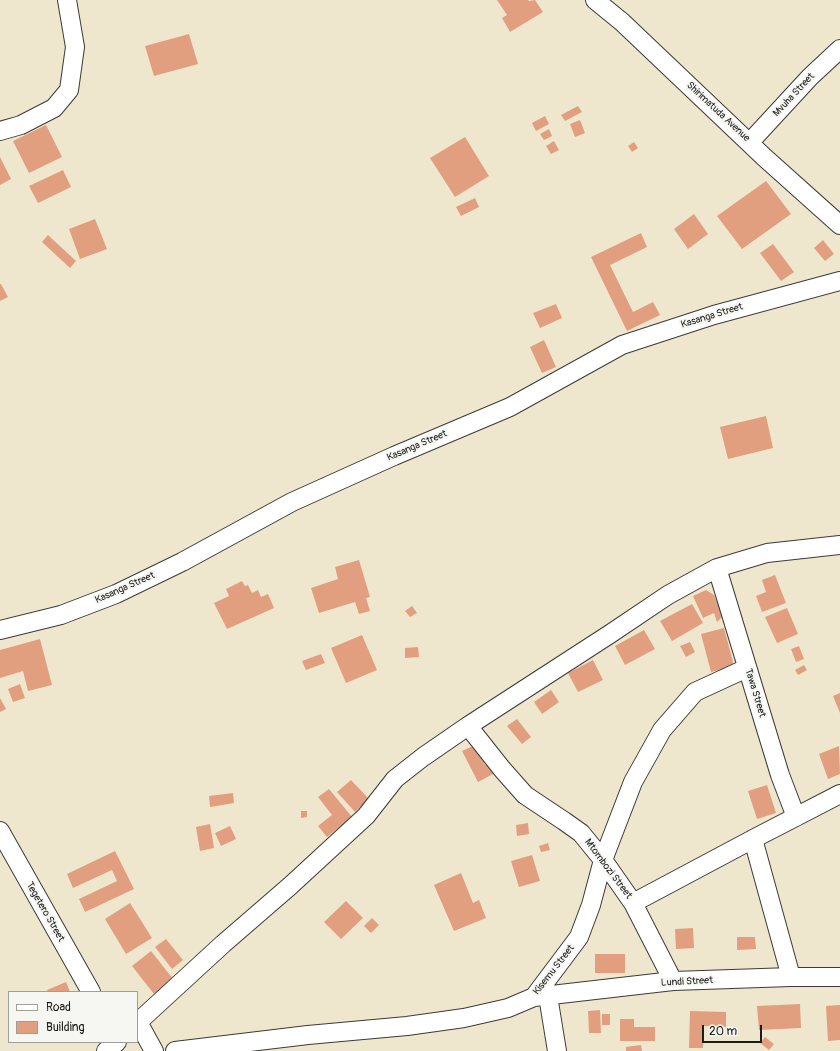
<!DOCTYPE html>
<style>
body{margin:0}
#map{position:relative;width:840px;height:1051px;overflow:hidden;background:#eee7ce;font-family:Pangolin,sans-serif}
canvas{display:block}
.legend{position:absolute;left:8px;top:991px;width:130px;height:52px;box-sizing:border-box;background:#f6f6f2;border:1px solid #9f9f9c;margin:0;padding:5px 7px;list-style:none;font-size:12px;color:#1c1c1c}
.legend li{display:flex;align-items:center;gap:8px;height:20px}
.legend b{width:20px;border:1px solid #9f9f9c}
.scale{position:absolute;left:702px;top:1025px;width:60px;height:18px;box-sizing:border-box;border:2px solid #1c1c1c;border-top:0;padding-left:5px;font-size:12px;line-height:14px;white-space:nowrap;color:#1c1c1c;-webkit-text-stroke:3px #f6f6f2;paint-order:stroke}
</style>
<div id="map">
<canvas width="840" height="1051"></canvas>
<ul class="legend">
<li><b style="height:5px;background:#fff"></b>Road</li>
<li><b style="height:11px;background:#e29f7f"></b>Building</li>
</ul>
<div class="scale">20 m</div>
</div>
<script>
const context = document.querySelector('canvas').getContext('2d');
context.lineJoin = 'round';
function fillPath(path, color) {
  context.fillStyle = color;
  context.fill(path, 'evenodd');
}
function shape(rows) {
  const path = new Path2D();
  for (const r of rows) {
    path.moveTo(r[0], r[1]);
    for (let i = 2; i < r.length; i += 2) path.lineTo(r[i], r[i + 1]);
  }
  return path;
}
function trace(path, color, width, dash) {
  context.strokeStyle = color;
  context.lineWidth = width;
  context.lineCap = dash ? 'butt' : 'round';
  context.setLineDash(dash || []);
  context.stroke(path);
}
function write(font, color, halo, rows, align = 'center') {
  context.font = font + ' Pangolin,sans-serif';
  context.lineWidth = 4;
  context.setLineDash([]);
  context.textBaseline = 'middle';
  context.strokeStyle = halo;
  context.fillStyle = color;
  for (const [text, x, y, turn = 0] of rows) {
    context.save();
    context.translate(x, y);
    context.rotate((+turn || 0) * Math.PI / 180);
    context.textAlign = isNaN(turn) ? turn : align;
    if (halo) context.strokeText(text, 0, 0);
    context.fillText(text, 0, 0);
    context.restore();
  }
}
fillPath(shape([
 [497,0,528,0,529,1,535,0,543,12,510,32,502,18,507,15],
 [189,34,198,64,154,76,145,46],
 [578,106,582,112,565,121,561,115],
 [545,116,549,124,536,131,532,123],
 [580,120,585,133,575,137,570,124],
 [46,125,62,157,29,173,13,141],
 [549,129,552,136,544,140,540,134],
 [465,137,489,176,455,197,430,158],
 [554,141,559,150,551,154,546,146],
 [634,142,638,148,632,152,628,146],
 [0,157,11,179,0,185],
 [63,170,71,187,38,203,29,186],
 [766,181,791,214,742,249,717,216],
 [475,198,479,207,461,216,456,207],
 [694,214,708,234,688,249,674,229],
 [95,219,107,249,80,259,69,229],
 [641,233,647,247,610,265,633,312,653,302,660,315,627,331,591,257],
 [48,235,76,261,70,268,42,242],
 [823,240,834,254,825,261,814,248],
 [773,244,794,272,781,281,760,253],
 [0,284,1,284,8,297,0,301],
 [556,304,562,318,540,328,533,313],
 [544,340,556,367,542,373,530,347],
 [766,416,773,448,728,459,720,427],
 [359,560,370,597,366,598,370,611,359,614,355,602,319,613,311,588,338,579,335,567],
 [775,575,786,603,762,612,756,596,766,592,762,580],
 [242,581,245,586,248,585,252,593,258,590,261,597,268,594,274,608,227,629,214,603,229,596,226,589],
 [706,590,714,595,723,616,717,622,714,613,703,618,693,596],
 [692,604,703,623,672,641,660,621],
 [412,606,417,613,410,617,405,611],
 [787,608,798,634,777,643,765,617],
 [724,628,734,666,711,672,701,634],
 [644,630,655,649,625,665,615,646],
 [362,635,377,670,346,683,331,648],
 [40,639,52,685,28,691,23,671,0,678,0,650],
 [690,642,695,652,686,657,680,646],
 [799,646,804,659,796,662,791,649],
 [418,647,419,657,405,658,405,648],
 [321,654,325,663,306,670,302,661],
 [593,660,603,680,578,692,568,673],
 [804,665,807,670,798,675,795,670],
 [20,684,25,698,13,702,8,689],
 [551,690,559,702,542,714,534,702],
 [840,693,840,713,833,696],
 [0,698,6,709,0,712],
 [517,719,531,737,522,744,507,726],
 [475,745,485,765,490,763,495,773,478,782,462,751],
 [839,746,840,774,828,779,819,754],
 [351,780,369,799,355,812,337,792],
 [767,785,776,813,757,819,748,791],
 [329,789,352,817,327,837,318,826,332,815,318,797],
 [233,793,234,803,210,807,209,796],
 [301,811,307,811,307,817,301,818],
 [528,823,529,834,517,836,516,825],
 [210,824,214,848,200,851,196,827],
 [230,826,236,839,221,846,215,833],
 [548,843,550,850,541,852,539,846],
 [115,851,134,889,85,912,79,899,117,881,112,870,73,888,67,874],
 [532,855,540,881,519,887,511,861],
 [461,873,473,903,479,900,486,918,454,931,434,885],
 [346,901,363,918,341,939,324,922],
 [130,903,152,938,126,954,105,919],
 [372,918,379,925,371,933,364,926],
 [693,928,694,948,676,949,675,929],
 [737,937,755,937,756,949,737,950],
 [166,939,183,960,172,969,155,947],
 [151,951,173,979,154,994,132,966],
 [595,954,625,954,625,973,595,973],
 [66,982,70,992,48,992,47,990],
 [800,1004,801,1028,759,1030,757,1006],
 [840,1005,840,1040,828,1041,826,1006],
 [600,1010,601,1033,589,1033,588,1011],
 [690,1011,726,1012,726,1027,704,1026,703,1048,689,1048],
 [602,1014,610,1014,610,1025,602,1025],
 [620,1019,634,1019,634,1027,655,1027,655,1041,620,1041],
 [765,1037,774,1044,769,1050,760,1043],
 [641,1045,642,1051,626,1051,626,1047]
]), '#e29f7f');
const minor = shape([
 [595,0,622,22,764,157,840,225],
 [0,131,21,125,54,108,69,90,75,47,67,0],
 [750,142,810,77,840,49],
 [717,568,780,775,796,817],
 [0,630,61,615,116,594,182,562,292,502,394,456,510,407,622,345,714,315,840,281],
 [468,726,502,769,525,795,564,821,581,833,603,860,633,903,673,981],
 [0,831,91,992],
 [753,839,791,977],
 [633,903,755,838,840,794],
 [548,996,557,1051],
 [534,997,673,981,791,977,840,977],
 [138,1022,154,1051],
 [137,1023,223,944,290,886,366,816,395,779,423,757,468,726,610,634,668,595,717,568,767,553,840,545],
 [106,1051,117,1042],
 [175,1051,308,1035,407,1026,464,1018,508,1008,534,997,579,937,591,905,603,860,633,782,662,730,695,692,747,668]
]);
trace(minor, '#3c3a37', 20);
trace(minor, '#fff', 18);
write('10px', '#1c1c1c', '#f6f6f2', [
 ["Mvuha Street",794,95,-47],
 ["Shirimatuda Avenue",718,112,43],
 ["Kasanga Street",712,316,-17],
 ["Kasanga Street",417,446,-23],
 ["Kasanga Street",125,588,-24],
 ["Tawa Street",755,693,73],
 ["Mtombozi Street",608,869,53],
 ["Tegetero Street",45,912,60],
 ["Kisemu Street",554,970,-52],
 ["Lundi Street",687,982,-3]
]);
</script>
